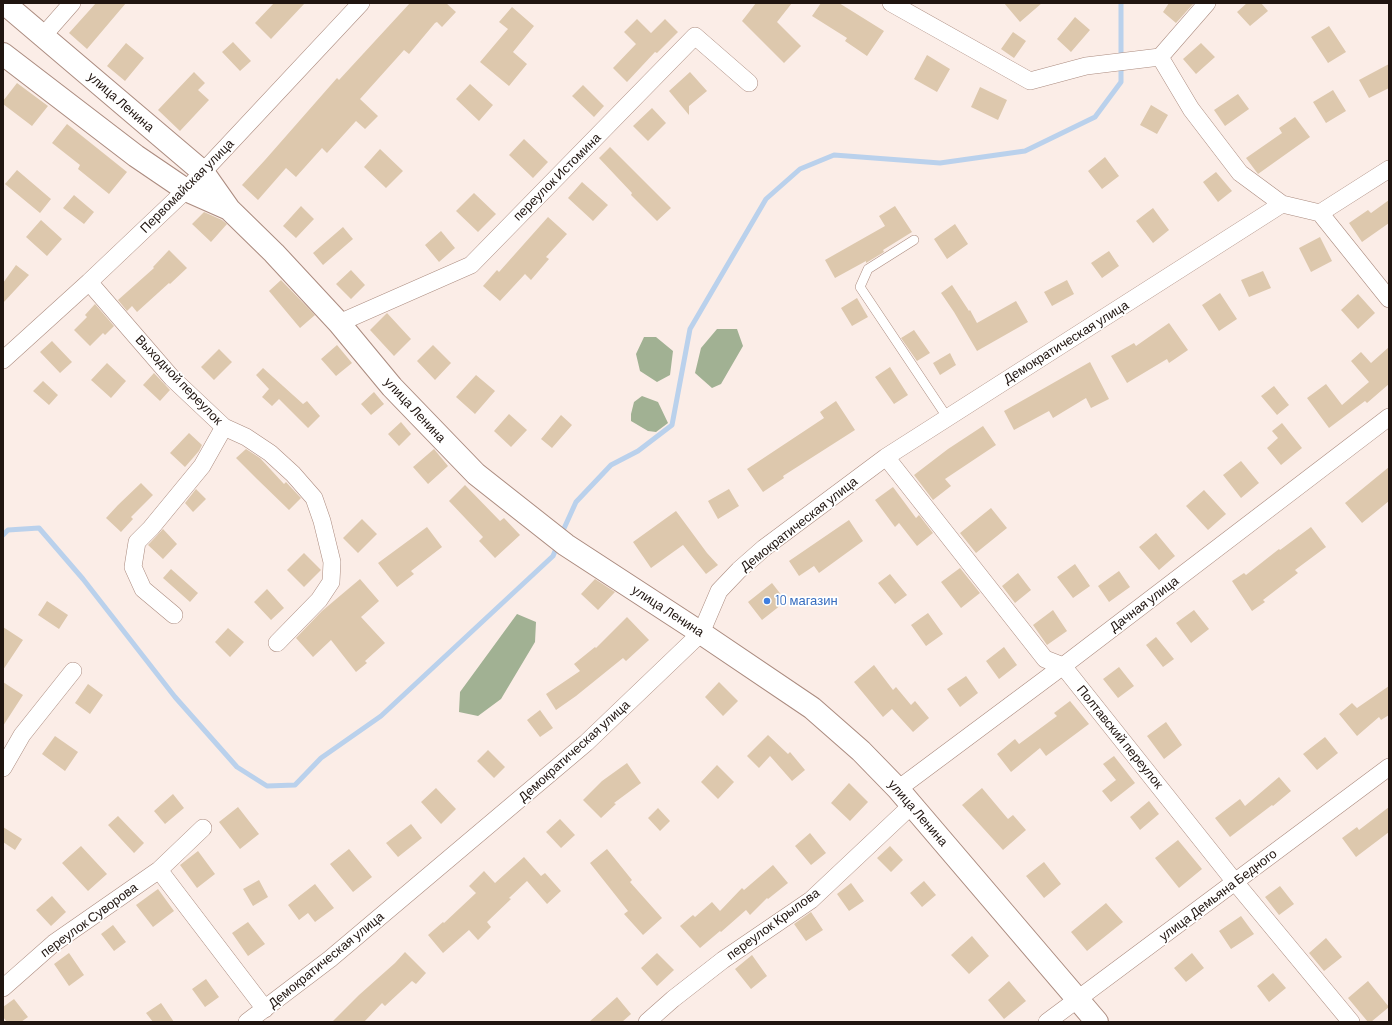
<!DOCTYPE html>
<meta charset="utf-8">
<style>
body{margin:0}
#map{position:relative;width:1392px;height:1025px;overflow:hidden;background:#fbede7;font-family:Barlow,sans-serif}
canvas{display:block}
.frame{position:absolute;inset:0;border:4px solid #201510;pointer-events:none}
</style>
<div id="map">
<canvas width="1392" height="1025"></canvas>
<div class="frame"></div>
</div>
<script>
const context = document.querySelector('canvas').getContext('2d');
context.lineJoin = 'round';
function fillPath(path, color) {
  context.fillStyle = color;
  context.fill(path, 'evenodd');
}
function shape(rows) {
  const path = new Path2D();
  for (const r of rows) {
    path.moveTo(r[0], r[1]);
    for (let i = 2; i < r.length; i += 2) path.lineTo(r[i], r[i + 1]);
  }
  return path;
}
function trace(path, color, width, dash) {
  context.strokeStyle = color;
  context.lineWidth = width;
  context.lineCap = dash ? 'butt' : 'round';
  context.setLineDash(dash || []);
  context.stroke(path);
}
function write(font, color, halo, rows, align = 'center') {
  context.font = font + ' Barlow,sans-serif';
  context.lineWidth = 3.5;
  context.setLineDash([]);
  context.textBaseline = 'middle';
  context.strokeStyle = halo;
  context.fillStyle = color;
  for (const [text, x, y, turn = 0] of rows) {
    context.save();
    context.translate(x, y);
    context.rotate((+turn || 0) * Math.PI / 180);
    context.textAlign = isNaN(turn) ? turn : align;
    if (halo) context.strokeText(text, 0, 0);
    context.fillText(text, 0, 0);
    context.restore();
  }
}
fillPath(shape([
 [717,329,737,329,743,346,721,384,712,388,695,373,701,348],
 [644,337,656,337,673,351,670,375,657,382,640,371,636,354],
 [642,396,658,402,668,423,656,432,648,431,631,421,631,414,634,402],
 [517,614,536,622,535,642,501,699,478,716,459,712,460,692]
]), '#a1b193');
trace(shape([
 [3,535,8,530,39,528,83,579,175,697,237,767,267,786,295,785,321,758,381,716,553,556,558,544],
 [561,535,576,502,611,465,638,451,672,425,690,329,766,199,800,169,834,155,940,163,1025,151,1095,117,1121,82,1121,3]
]), '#bad1ec', 5);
fillPath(shape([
 [96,3,126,3,87,49,69,33],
 [274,3,305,3,271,39,255,23],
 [410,3,446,3,456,12,442,27,437,22,435,23,409,54,404,50,360,99,378,116,365,129,356,121,327,153,322,148,296,177,286,168,258,200,242,185,265,160,337,78,339,80],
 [756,3,792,3,777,22,801,46,784,63,742,21],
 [821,3,839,3,884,31,867,56,845,41,847,38,812,16],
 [1004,3,1042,3,1020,22],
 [1169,3,1194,3,1176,23,1163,12],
 [1247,3,1261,3,1268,11,1250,26,1237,12],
 [512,7,534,26,513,52,527,64,509,86,480,62,508,29,499,22],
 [1075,17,1090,30,1071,52,1057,39],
 [637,19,651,33,665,19,678,32,657,53,655,52,627,82,613,68,636,44,624,32],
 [1329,26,1346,52,1328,63,1311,37],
 [1013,32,1026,41,1014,58,1001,49],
 [233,42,251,61,240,71,222,52],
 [126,43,144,58,125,81,107,66],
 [1201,43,1215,57,1196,74,1183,59],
 [927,55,950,69,937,92,914,79],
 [1389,64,1389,88,1369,98,1359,80],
 [194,72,205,83,198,90,209,100,180,131,158,110],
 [690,72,707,91,689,106,689,115,669,91],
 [17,83,48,106,32,126,3,104,3,101],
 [470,84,493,105,479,121,456,99],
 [583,85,604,106,594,117,572,96],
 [980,87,1007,100,998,120,971,107],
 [1333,90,1346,111,1326,123,1313,102],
 [1238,94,1249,109,1225,126,1214,110],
 [1151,105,1168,115,1157,134,1140,125],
 [652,108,666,123,648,141,633,126],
 [1295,117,1310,137,1258,174,1246,158,1282,133,1279,128],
 [67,124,127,172,109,194,78,169,80,165,52,143],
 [524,139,548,162,533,178,509,155],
 [610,147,671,208,657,221,631,195,632,193,599,158],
 [380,149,403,171,386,188,364,167],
 [1105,157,1119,176,1102,189,1088,171],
 [17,170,51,199,40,213,5,184],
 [1216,172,1232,191,1218,202,1203,182],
 [582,182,608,205,593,221,568,198],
 [474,193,496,214,478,232,456,211],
 [74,195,94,212,84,224,63,208],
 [1389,200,1389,223,1362,242,1349,223,1368,210,1371,213],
 [301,206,314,219,296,238,283,226],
 [895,206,912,232,883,250,884,252,866,263,866,261,835,278,825,260,885,226,879,216],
 [1153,208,1169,230,1153,243,1136,221],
 [204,212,222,220,227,224,211,242,192,224],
 [548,217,567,234,546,257,549,259,531,280,525,274,500,301,483,286,497,270,499,272],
 [41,220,62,239,47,256,26,237],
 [955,224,968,244,947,259,934,239],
 [343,227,353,239,323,265,313,253],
 [441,231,455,248,439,262,425,245],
 [1320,237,1332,261,1311,272,1299,248],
 [169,250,187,268,170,284,169,283,137,312,132,306,127,311,118,300,154,268,153,267],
 [1109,251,1119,266,1102,278,1091,263],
 [16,265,29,275,3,303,3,283],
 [351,270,365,285,351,299,336,284],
 [1263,271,1271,288,1249,297,1241,280],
 [281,280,315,315,300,328,269,291],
 [1067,280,1074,294,1052,306,1044,292],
 [952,285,969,311,970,310,977,323,1016,301,1028,322,977,351,954,312,941,293],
 [1220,293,1237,319,1219,331,1202,305],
 [1358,294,1375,313,1358,329,1341,310],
 [857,298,868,317,852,326,841,308],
 [95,304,114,326,105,335,103,333,90,346,74,330,87,317,85,315],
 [387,313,411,339,394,356,370,330],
 [1169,323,1188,350,1169,363,1167,359,1127,383,1111,356,1134,343,1136,346],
 [914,330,930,353,917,361,901,338],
 [52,341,72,362,60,373,40,352],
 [337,345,352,363,336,376,321,359],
 [433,345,451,363,435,380,417,361],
 [1389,347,1389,384,1367,403,1365,401,1329,428,1307,398,1326,384,1342,405,1369,382,1351,361,1361,352,1371,363],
 [219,349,232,362,214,380,201,367],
 [950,353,956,365,940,375,933,363],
 [1090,362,1109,399,1091,408,1086,398,1053,418,1049,411,1014,430,1004,411],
 [107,363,126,381,111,398,91,380],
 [890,367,908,395,894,404,875,377],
 [263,368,303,404,307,401,320,416,308,428,279,399,272,406,262,397,269,389,256,375],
 [154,373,170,390,160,401,143,385],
 [476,375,495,391,475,414,456,397],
 [43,381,58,395,49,405,33,391],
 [1274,386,1289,405,1277,415,1261,396],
 [374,392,384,404,371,415,361,404],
 [836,401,855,430,783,476,784,478,763,492,747,469,824,418,820,412],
 [509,414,527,430,511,447,494,431],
 [561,415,572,425,552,448,541,439],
 [401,422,411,434,399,446,388,434],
 [1282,423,1302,448,1281,465,1267,448,1278,438,1272,431],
 [983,426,996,445,945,479,951,486,933,500,914,475,948,449],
 [189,433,202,445,199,451,185,467,170,453],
 [246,449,260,458,284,484,286,482,301,498,289,510,257,479,236,458],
 [434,449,448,466,428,484,413,467],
 [1241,461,1259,483,1241,498,1223,475],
 [1389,467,1389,501,1362,523,1345,503],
 [141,483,153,495,131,517,133,519,121,532,106,518,118,505],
 [465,485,500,521,504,518,520,535,495,558,479,541,483,537,449,501],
 [893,487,916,518,919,515,933,533,917,546,899,523,895,527,875,500],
 [196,489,206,499,193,512,185,503],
 [729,489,739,506,718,519,708,501],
 [1204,490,1226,514,1208,530,1186,506],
 [991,508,1007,528,976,553,960,533],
 [676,511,707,553,718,565,706,574,683,545,651,568,633,542],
 [362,519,377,534,358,553,343,538],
 [849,520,863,541,819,573,814,566,799,576,789,561],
 [427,527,442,547,411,571,414,574,397,587,378,563],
 [1311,527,1326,547,1295,570,1298,573,1263,600,1265,602,1252,611,1232,581,1244,573,1246,575,1279,549,1280,550],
 [163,529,177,544,163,559,148,545],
 [1156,533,1175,556,1159,570,1139,547],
 [304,553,321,570,304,587,287,570],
 [1075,564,1090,586,1073,598,1057,577],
 [960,568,980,593,961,608,941,582],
 [171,569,198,593,190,602,163,578],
 [1119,571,1130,587,1109,602,1098,586],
 [1018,573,1031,590,1015,603,1002,586],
 [890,574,907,595,895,604,878,583],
 [360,579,379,601,361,617,385,643,365,661,367,663,356,672,331,640,313,657,296,638,322,611],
 [595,579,615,592,598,610,581,594],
 [772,583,786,601,762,620,748,602],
 [267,589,284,608,271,620,254,602],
 [47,601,68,615,59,629,38,615],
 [1053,610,1067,631,1047,645,1033,625],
 [1194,610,1209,629,1191,643,1176,623],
 [928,613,943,634,926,646,911,625],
 [627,617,649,640,626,661,623,658,576,696,556,710,546,694,580,671,574,664,595,647,596,648],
 [3,627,23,640,3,670],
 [228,628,244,642,230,657,215,642],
 [1156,637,1174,659,1163,667,1146,645],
 [1004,647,1017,665,999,679,986,661],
 [874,665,893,690,896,687,911,705,915,701,929,718,913,732,892,709,883,717,854,682],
 [1119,667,1134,686,1118,698,1103,679],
 [966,676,978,693,960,707,947,689],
 [3,682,23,695,3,726],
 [719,682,738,701,723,716,705,697],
 [88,684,103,695,90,714,75,703],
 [1389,686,1389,715,1381,720,1379,717,1357,736,1339,714,1352,703,1357,708],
 [1070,701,1089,724,1046,756,1040,748,1011,772,997,754,1015,739,1019,744,1057,716,1054,713],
 [540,710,553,728,540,737,527,720],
 [1166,722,1182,745,1164,759,1147,736],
 [768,735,788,754,790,752,805,770,792,781,770,756,759,768,747,756],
 [55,736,78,752,65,771,42,754],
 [1325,737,1338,753,1317,770,1303,754],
 [488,750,505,767,494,778,477,761],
 [1114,756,1135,783,1111,802,1102,791,1116,780,1103,764],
 [627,763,641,783,614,803,616,804,601,818,583,800,602,781],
 [717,765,734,782,718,799,701,782],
 [1279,777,1291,791,1273,806,1272,805,1230,837,1215,818,1240,799,1245,806],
 [849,783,868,802,850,821,831,803],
 [436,788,456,809,441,824,421,802],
 [982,788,1008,819,1013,815,1026,830,1003,850,962,805],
 [173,794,184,808,165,824,154,811],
 [1149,801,1159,814,1140,830,1130,817],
 [238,807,259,834,240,849,219,822],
 [1389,807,1389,832,1356,857,1342,838,1357,827,1359,830],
 [658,808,670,821,660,831,648,818],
 [118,816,144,843,134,853,108,825],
 [560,819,575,835,561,848,546,832],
 [411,824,422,838,398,857,386,843],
 [3,827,22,839,15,850,3,842],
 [810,833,826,853,811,865,795,846],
 [1178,840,1202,869,1179,888,1155,858],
 [81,846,107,874,88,891,62,863],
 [890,846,903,860,891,872,877,858],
 [349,849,372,877,353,892,330,864],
 [607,849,632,880,630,882,662,918,643,935,624,914,628,911,590,863],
 [198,851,215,874,197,888,180,865],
 [524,857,541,876,545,873,561,891,547,904,527,881,509,898,511,899,487,922,491,927,478,940,469,930,443,953,428,935,443,922,444,923,476,893,469,886,484,871,495,883],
 [1044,862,1061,884,1044,898,1026,876],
 [773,865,788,883,768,899,767,898,750,915,746,910,721,932,720,931,700,948,680,926,693,915,695,917,712,902,720,911,742,888,744,890],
 [259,880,268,897,253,906,243,889],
 [924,881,936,895,922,907,910,893],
 [851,883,864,901,849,911,837,894],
 [315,884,334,908,315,922,308,913,299,920,288,905],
 [1280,886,1294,904,1279,915,1265,897],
 [158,889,174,911,153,927,136,905],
 [52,896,66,912,51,926,36,910],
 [1106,903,1123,922,1087,951,1071,932],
 [811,912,823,930,806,941,794,924],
 [1241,916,1254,934,1231,949,1219,931],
 [248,922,265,944,248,956,232,933],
 [113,925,126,942,114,951,101,934],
 [972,936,989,956,969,974,951,955],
 [1326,938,1342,957,1324,971,1309,953],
 [405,952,426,973,416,984,412,981,385,1006,382,1003,364,1022,332,1022,359,995,395,963],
 [69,953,84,975,69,986,54,964],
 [657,953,674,970,657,986,641,968],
 [1192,953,1204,968,1186,982,1174,968],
 [752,955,767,976,751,989,735,969],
 [1273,973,1286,988,1269,1002,1257,986],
 [206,979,219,997,205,1007,192,989],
 [1009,981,1026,1001,1004,1019,988,1000],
 [1368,981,1389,1007,1371,1022,1368,1022,1348,998],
 [617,997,631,1014,622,1022,589,1022],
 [14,999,28,1017,21,1022,7,1022,3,1017,3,1007],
 [161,1003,174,1022,153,1022,146,1013]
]), '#ddc8ad');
const lane = shape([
 [914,240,868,269,860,287,947,417]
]);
const street = shape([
 [891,3,1030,81,1086,66,1160,57,1191,109,1240,173,1282,204],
 [43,36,72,3],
 [1160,57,1207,3],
 [1320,213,1389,299],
 [89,282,172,378,224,427,246,437,270,453,293,474,314,498,322,521,332,562,331,582,319,600,277,643],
 [339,323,471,265,695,36,749,83],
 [3,360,89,282,186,190,361,3],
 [886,457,1045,659,1063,666,1235,882,1351,1022],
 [174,615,143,589,133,567,137,542,151,528,202,466,224,427],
 [3,768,22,735,73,671],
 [898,789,1063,666,1389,417],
 [159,870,265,1009],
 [3,988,54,943,159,870,203,828],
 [247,1022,330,959,586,743,701,633,719,591,739,570,764,548,886,457,1282,204,1320,213,1389,169],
 [647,1022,673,999,723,960,811,900,912,805],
 [1047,1022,1389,767]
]);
const secondary = shape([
 [4,3,203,172,229,209,274,253,339,323,392,387,476,474,566,545,701,633,812,708,861,751,898,789,1097,1022],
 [3,54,136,156,186,190,229,209]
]);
trace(lane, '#ab8b7f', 10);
trace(street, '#ab8b7f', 18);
trace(secondary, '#ab8b7f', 24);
trace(lane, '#fff', 9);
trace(street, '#fff', 17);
trace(secondary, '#fff', 22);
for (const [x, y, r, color] of [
 [767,601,4,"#3f7fe0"]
]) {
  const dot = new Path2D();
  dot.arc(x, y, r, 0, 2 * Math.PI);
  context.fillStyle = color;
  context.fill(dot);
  trace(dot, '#fff', 1.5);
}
write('13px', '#201510', '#fff', [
 ["улица Ленина",121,102,41],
 ["переулок Истомина",557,177,-45],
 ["Первомайская улица",187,186,-45],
 ["Демократическая улица",1066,342,-32],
 ["Выходной переулок",179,380,46],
 ["улица Ленина",415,410,47],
 ["Демократическая улица",799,524,-38],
 ["Дачная улица",1144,604,-37],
 ["улица Ленина",668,611,33],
 ["Полтавский переулок",1120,737,51],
 ["Демократическая улица",574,751,-42],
 ["улица Ленина",918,813,49],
 ["улица Демьяна Бедного",1218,895,-37],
 ["переулок Суворова",89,920,-36],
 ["переулок Крылова",773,924,-36],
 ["Демократическая улица",326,960,-39]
]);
write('13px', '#366cbe', '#fff', [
 ["10 магазин",775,601]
], 'left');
</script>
